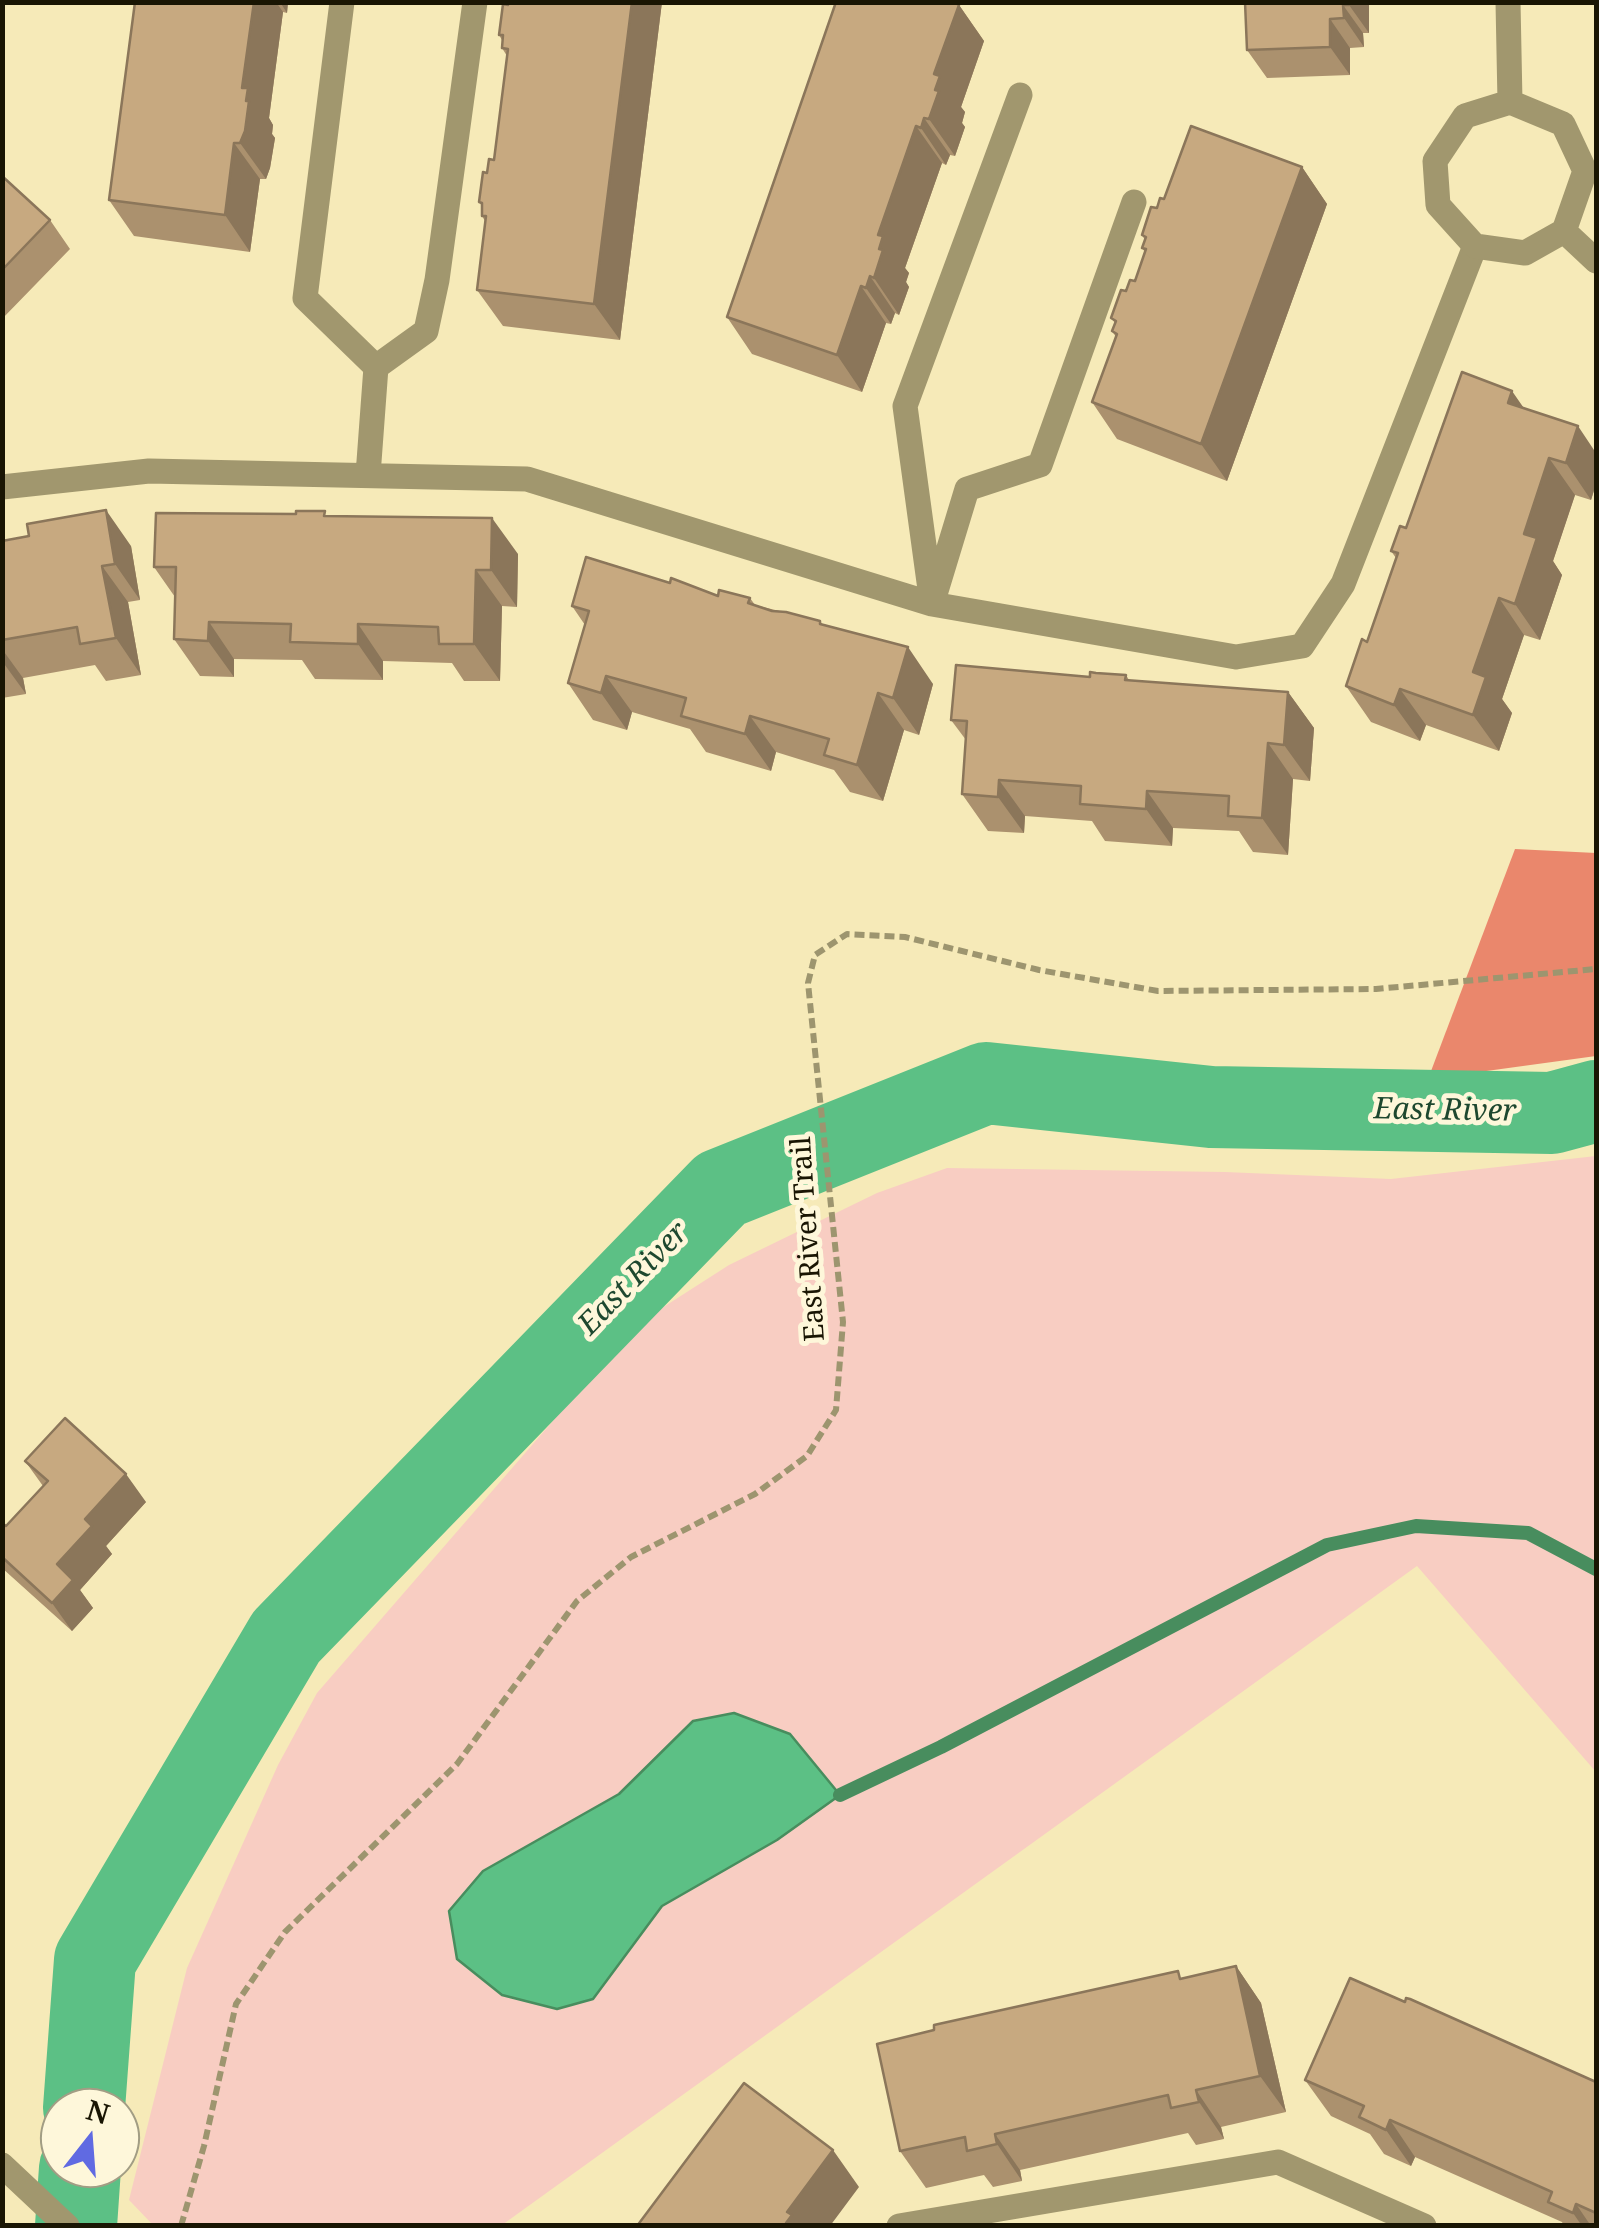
<!DOCTYPE html>
<style>
body{margin:0}
#map{position:relative;width:1599px;height:2228px;overflow:hidden;background:#f6eab8;font-family:"Noto Serif",serif}
canvas{display:block}
.frame{position:absolute;inset:0;border:5px solid #191503;pointer-events:none}
.north{position:absolute;left:40px;top:2088px;width:100px;height:100px;box-sizing:border-box;background:#fef7da;border:2px solid #a29d84;border-radius:50%;rotate:17deg;font-size:28px;font-weight:700;line-height:40px;text-align:center;color:#191503}
.north::after{content:'';display:block;margin:auto;width:35px;height:45px;background:#606ae2;clip-path:polygon(50% 0,100% 100%,50% 72%,0 100%)}
</style>
<div id="map">
<canvas width="1599" height="2228"></canvas>
<div class="frame"></div>
<div class="north">N</div>
</div>
<script>
const context = document.querySelector('canvas').getContext('2d');
context.lineJoin = 'round';
function fillPath(path, color) {
  context.fillStyle = color;
  context.fill(path, 'evenodd');
}
function shape(rows) {
  const path = new Path2D();
  for (const r of rows) {
    path.moveTo(r[0], r[1]);
    for (let i = 2; i < r.length; i += 2) path.lineTo(r[i], r[i + 1]);
  }
  return path;
}
function trace(path, color, width, dash) {
  context.strokeStyle = color;
  context.lineWidth = width;
  context.lineCap = dash ? 'butt' : 'round';
  context.setLineDash(dash || []);
  context.stroke(path);
}
function write(font, color, halo, rows, align = 'center') {
  context.font = font + ' "Noto Serif",serif';
  context.lineWidth = 10;
  context.setLineDash([]);
  context.textBaseline = 'middle';
  context.strokeStyle = halo;
  context.fillStyle = color;
  for (const [text, x, y, turn = 0] of rows) {
    context.save();
    context.translate(x, y);
    context.rotate((+turn || 0) * Math.PI / 180);
    context.textAlign = isNaN(turn) ? turn : align;
    if (halo) context.strokeText(text, 0, 0);
    context.fillText(text, 0, 0);
    context.restore();
  }
}
fillPath(shape([
 [1596,1156,1596,1772,1417,1566,502,2225,153,2225,129,2200,187,1968,278,1765,317,1693,637,1324,729,1265,877,1193,947,1168,1225,1172,1391,1179]
]), '#f8cdc2');
fillPath(shape([
 [1515,849,1596,853,1596,1056,1428,1079]
]), '#ea876c');
const water = shape([
 [734,1713,790,1734,840,1795,777,1840,662,1906,593,1999,557,2009,502,1995,457,1959,449,1911,483,1871,619,1794,693,1721,734,1713]
]);
fillPath(water, '#5cc085');
trace(water, '#488d5e', 2.5);
trace(shape([
 [840,1795,941,1747,1327,1545,1416,1526,1528,1533,1596,1569]
]), '#488d5e', 14);
trace(shape([
 [84,2108,95,1960,286,1637,721,1189,986,1083,1211,1107,1552,1113,1596,1101],
 [76,2226,80,2168]
]), '#5cc085', 82);
trace(shape([
 [181,2226,204,2146,236,2004,285,1932,457,1764,577,1601,631,1557,755,1494,807,1456,836,1410,843,1322,808,983,815,955,847,934,905,937,1039,970,1158,991,1376,989,1596,969]
]), '#9d956f', 6, [10, 5]);
trace(shape([
 [342,2,305,298,376,367],
 [1020,95,905,406,932,604,967,489,1040,465,1134,202],
 [368,475,376,367,426,331,437,280,475,2],
 [2,487,149,471,527,479,932,604,1236,657,1302,646,1343,584,1475,246],
 [899,2226,1278,2162,1424,2226]
]), '#a1976e', 25);
trace(shape([
 [1508,2,1510,102],
 [1510,102,1563,124,1585,171,1564,231,1525,253,1475,246,1438,205,1435,161,1465,116,1510,102],
 [1564,231,1596,261]
]), '#a1976e', 25);
trace(shape([
 [2,2165,67,2226]
]), '#a1976e', 25);
fillPath(shape([
 [135,2,288,2,287,13,283,12,269,118,273,125,272,134,275,138,270,168,266,179,260,179,250,252,134,236,109,200],
 [508,2,662,2,620,340,503,326,477,290,485,221,482,216,482,206,479,202,494,160,507,56,502,48,502,40,499,35],
 [1245,2,1369,2,1369,33,1363,33,1364,47,1350,48,1350,75,1267,78,1247,50],
 [959,5,984,41,961,107,965,112,962,123,965,127,955,156,950,155,946,165,942,163,905,268,909,273,906,282,909,287,899,315,895,313,891,324,886,323,862,392,752,354,727,317],
 [1302,167,1327,204,1227,481,1117,439,1092,402,1116,337,1112,331,1115,323,1111,318,1126,291,1135,281,1145,252,1142,248,1145,240,1142,235,1157,208,1164,199],
 [2,176,50,220,70,249,2,319],
 [1524,408,1596,453,1596,484,1591,500,1575,495,1553,561,1562,575,1540,640,1524,635,1502,699,1512,713,1499,751,1426,725,1420,741,1371,722,1346,686,1367,642,1396,558,1391,551,1406,528],
 [328,516,518,554,517,607,502,606,500,681,464,681,452,663,383,661,383,680,315,679,302,660,234,659,234,677,200,676,174,639,175,597,154,567],
 [2,541,131,546,140,600,128,602,141,675,106,681,95,665,23,678,26,694,2,698],
 [670,583,718,596,750,598,755,605,820,621,823,625,933,684,919,735,904,730,883,801,850,792,834,770,776,752,771,771,706,752,690,729,632,712,627,730,593,720,568,683,585,625,572,606],
 [1126,675,1129,680,1288,692,1314,728,1310,781,1293,779,1288,855,1253,852,1239,831,1173,828,1172,846,1105,841,1092,821,1025,816,1024,833,988,831,962,794,966,740,951,720,1090,677],
 [25,1461,146,1502,106,1546,112,1554,80,1590,93,1608,72,1631,2,1568,2,1523,6,1526,43,1486],
 [1236,1966,1261,2003,1286,2112,1221,2127,1224,2139,1196,2145,1188,2133,1020,2170,1022,2181,993,2187,984,2175,926,2188,900,2151,1183,1978],
 [1305,2080,1596,2082,1596,2226,1564,2226,1562,2222,1415,2157,1411,2166,1384,2154,1370,2134,1331,2116]
]), '#ab916e');
fillPath(shape([
 [254,2,276,2,283,12,269,118,273,125,272,134,275,138,270,168,266,179,240,143,242,88],
 [280,2,288,2,287,13],
 [632,2,662,2,620,340,594,304],
 [1349,2,1369,2,1369,33,1349,5],
 [959,5,984,41,961,107,965,112,962,123,965,127,955,156,929,119,935,90,934,74],
 [1343,5,1363,33,1364,47,1344,18],
 [1330,19,1350,48,1350,75,1330,47],
 [924,118,950,155,946,165,921,128],
 [916,126,942,163,905,268,909,273,906,282,909,287,899,315,874,278,879,249,878,235],
 [234,143,260,179,250,252,225,215],
 [1302,167,1327,204,1227,481,1201,444],
 [870,276,895,313,891,324,866,288],
 [861,286,886,323,862,392,837,355],
 [1512,391,1537,427,1508,403],
 [1578,426,1596,453,1596,484,1591,500,1566,463],
 [1549,458,1575,495,1553,561,1562,575,1540,640,1515,604,1524,534],
 [106,510,131,546,140,600,115,564],
 [492,518,518,554,517,607,491,570],
 [102,566,128,602,141,675,116,638],
 [476,570,502,606,500,681,474,644],
 [1499,598,1524,635,1502,699,1512,713,1499,751,1473,715,1473,672],
 [209,622,234,659,234,677,208,641],
 [358,624,383,661,383,680,358,644],
 [908,647,933,684,919,735,893,698],
 [2,649,23,678,26,694,2,661],
 [606,676,632,712,627,730,601,693],
 [1400,689,1426,725,1420,741,1394,705],
 [1288,692,1314,728,1310,781,1284,745],
 [878,693,904,730,883,801,857,765],
 [750,716,776,752,771,771,745,734],
 [1268,743,1293,779,1288,855,1262,818],
 [999,780,1025,816,1024,833,998,797],
 [1147,791,1173,828,1172,846,1146,809],
 [126,1474,146,1502,106,1546,112,1554,80,1590,93,1608,72,1631,52,1603,57,1564,85,1519],
 [1236,1966,1261,2003,1286,2112,1260,2076],
 [1196,2090,1221,2127,1224,2139,1199,2102],
 [1390,2120,1415,2157,1411,2166,1386,2130],
 [995,2134,1020,2170,1022,2181,997,2144],
 [833,2150,859,2187,830,2226,788,2226,786,2223,787,2212],
 [1576,2204,1591,2226,1582,2226,1573,2213]
]), '#8b765a');
const building = shape([
 [135,2,254,2,242,88,248,88,246,101,249,101,245,131,240,143,234,143,225,215,109,200,135,2],
 [508,2,632,2,594,304,477,290,486,216,482,216,482,203,479,202,483,172,487,173,489,159,494,160,508,49,502,48,503,35,499,35,503,4,508,5,508,2],
 [836,2,953,2,959,5,934,74,940,76,935,90,939,91,929,119,924,118,921,128,916,126,878,235,883,236,879,249,883,250,874,278,870,276,866,288,861,286,837,355,727,317,836,2],
 [1245,2,1349,2,1349,5,1343,5,1344,18,1330,19,1330,47,1247,50,1245,2],
 [1191,126,1302,167,1201,444,1092,402,1117,334,1112,331,1116,321,1111,318,1121,290,1126,291,1130,280,1135,281,1146,249,1142,248,1146,237,1142,235,1151,207,1157,208,1160,198,1164,199,1191,126],
 [2,176,50,220,2,270,2,176],
 [1462,372,1512,391,1508,403,1578,426,1566,463,1549,458,1524,534,1537,538,1515,604,1499,598,1473,672,1486,677,1473,715,1400,689,1394,705,1346,686,1362,639,1367,642,1398,553,1391,551,1400,526,1406,528,1462,372],
 [106,510,115,564,102,566,116,638,80,644,77,627,2,640,2,541,29,536,27,524,106,510],
 [296,511,325,511,324,516,492,518,491,570,476,570,474,644,439,644,438,627,358,624,358,644,290,642,291,624,209,622,208,641,174,639,176,567,154,567,156,513,296,514,296,511],
 [586,557,670,583,671,578,718,596,719,590,750,598,748,603,772,611,786,612,820,621,820,624,908,647,893,698,878,693,857,765,824,755,829,739,750,716,745,734,681,716,686,698,606,676,601,693,568,683,589,611,572,606,586,557],
 [956,665,1090,677,1090,672,1096,673,1126,675,1125,680,1288,692,1284,745,1268,743,1262,818,1228,816,1229,796,1147,791,1146,809,1080,804,1081,786,999,780,998,797,962,794,967,721,951,720,956,665],
 [65,1418,126,1474,85,1519,92,1526,57,1564,73,1580,52,1603,2,1557,2,1523,6,1526,48,1481,25,1461,65,1418],
 [1236,1966,1260,2076,1196,2090,1199,2102,1171,2108,1168,2095,995,2134,997,2144,967,2151,965,2137,900,2151,877,2044,934,2030,934,2025,1178,1971,1180,1979,1236,1966],
 [1350,1978,1405,2002,1406,1998,1410,1999,1596,2082,1596,2213,1576,2204,1573,2213,1548,2202,1552,2192,1390,2120,1386,2130,1359,2117,1364,2106,1305,2080,1350,1978],
 [744,2083,833,2150,787,2212,792,2215,786,2223,788,2226,637,2226,744,2083]
]);
fillPath(building, '#c7a980');
trace(building, '#8b765a', 2.5);
write('28px', '#191503', '#fef7da', [
 ["East River Trail",809,1239,-94]
]);
write('italic 30px', '#1e482f', '#fef7da', [
 ["East River",1445,1111,1],
 ["East River",634,1279,-46]
]);
</script>
